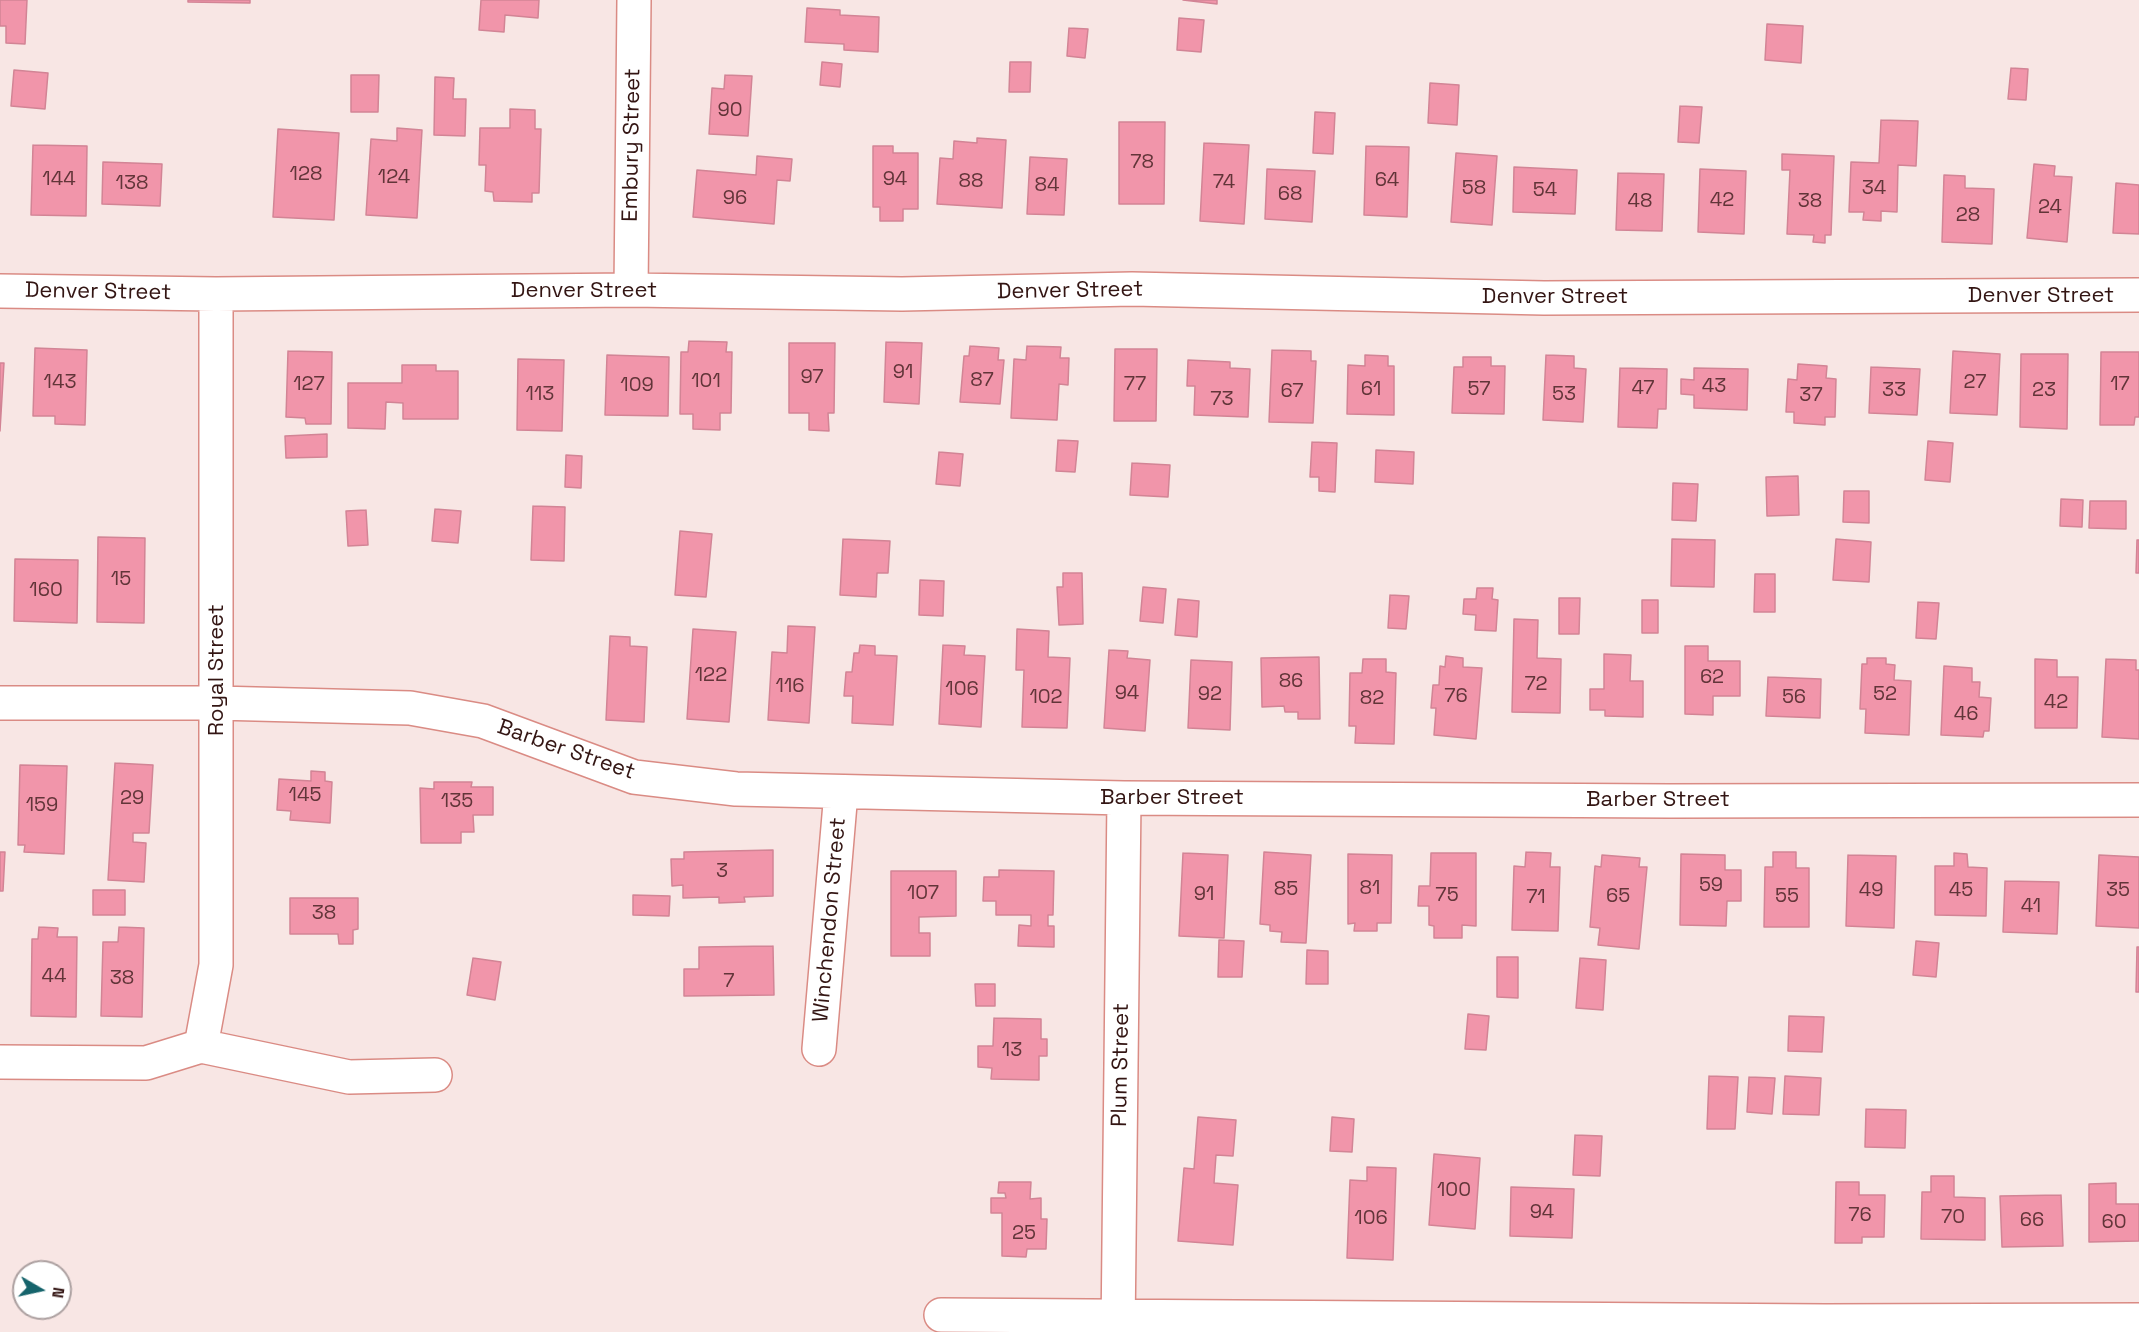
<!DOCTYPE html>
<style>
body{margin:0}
#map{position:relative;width:2139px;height:1332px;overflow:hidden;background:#f8e6e4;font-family:"Space Grotesk",sans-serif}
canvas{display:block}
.north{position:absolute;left:12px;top:1260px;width:60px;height:60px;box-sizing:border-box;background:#fff;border:2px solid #ada1a1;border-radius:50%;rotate:99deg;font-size:16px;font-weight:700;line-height:24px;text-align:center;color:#331513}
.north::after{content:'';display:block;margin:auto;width:21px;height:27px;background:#16646c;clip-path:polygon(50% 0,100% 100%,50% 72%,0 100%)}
</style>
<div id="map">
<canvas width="2139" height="1332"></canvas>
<div class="north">N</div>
</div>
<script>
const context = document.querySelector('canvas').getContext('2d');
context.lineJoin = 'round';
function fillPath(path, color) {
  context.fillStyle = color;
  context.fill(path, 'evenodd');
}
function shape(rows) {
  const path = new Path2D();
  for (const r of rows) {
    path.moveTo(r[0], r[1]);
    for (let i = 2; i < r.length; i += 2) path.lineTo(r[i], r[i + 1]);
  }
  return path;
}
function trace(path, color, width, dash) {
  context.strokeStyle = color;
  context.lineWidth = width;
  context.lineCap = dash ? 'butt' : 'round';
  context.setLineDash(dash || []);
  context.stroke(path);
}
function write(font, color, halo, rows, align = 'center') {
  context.font = font + ' "Space Grotesk",sans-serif';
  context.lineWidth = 4.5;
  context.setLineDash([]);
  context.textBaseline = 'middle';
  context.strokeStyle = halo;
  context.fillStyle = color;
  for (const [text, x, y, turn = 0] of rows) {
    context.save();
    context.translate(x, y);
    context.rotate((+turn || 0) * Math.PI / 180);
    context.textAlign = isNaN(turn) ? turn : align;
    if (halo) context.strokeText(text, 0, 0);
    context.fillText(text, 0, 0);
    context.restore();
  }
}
const building = shape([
 [0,0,27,0,25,44,6,43,6,26,0,26,0,0],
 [188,0,250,0,250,3,188,2,188,0],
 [481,0,539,0,538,18,505,15,504,32,479,30,481,0],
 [1183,0,1217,0,1217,4,1183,0],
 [807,8,840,10,840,15,879,17,878,52,844,50,844,44,805,42,807,8],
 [1179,18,1204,20,1201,52,1177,50,1179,18],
 [1767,24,1803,26,1801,63,1765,60,1767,24],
 [1069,28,1088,29,1085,58,1067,56,1069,28],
 [822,62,842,64,840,87,820,85,822,62],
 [1010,62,1031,62,1030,92,1009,92,1010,62],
 [2011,68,2028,69,2026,100,2008,99,2011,68],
 [14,70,48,73,45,109,11,106,14,70],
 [351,75,379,75,378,112,351,112,351,75],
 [725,75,752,76,748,136,709,134,712,88,724,89,725,75],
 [435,77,454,78,453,99,466,99,465,136,434,135,435,77],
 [1430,83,1459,85,1457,125,1428,123,1430,83],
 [1680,106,1702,107,1699,143,1678,142,1680,106],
 [510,109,535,110,535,129,541,129,539,193,532,193,532,202,494,201,493,192,485,191,486,165,479,165,480,128,510,128,510,109],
 [1315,112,1335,113,1333,154,1313,153,1315,112],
 [1881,120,1918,121,1916,166,1898,165,1897,212,1881,211,1881,221,1863,220,1864,212,1849,212,1851,162,1879,163,1881,120],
 [1119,122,1165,122,1164,204,1119,204,1119,122],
 [397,128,422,130,417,218,366,215,371,139,397,141,397,128],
 [278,129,339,133,334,220,273,217,278,129],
 [977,138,1006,140,1002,208,937,204,940,158,953,159,954,141,977,143,977,138],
 [1204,143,1249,145,1244,224,1200,221,1204,143],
 [33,145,87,146,86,216,31,215,33,145],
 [873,146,893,146,893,153,918,153,918,209,903,209,903,221,880,221,880,207,873,207,873,146],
 [1366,146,1409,147,1407,217,1364,215,1366,146],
 [1456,153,1497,156,1492,225,1451,222,1456,153],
 [1782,154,1834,156,1831,235,1825,235,1825,243,1813,242,1814,235,1787,234,1790,170,1782,170,1782,154],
 [757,156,792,159,790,181,777,180,774,224,693,217,697,170,756,175,757,156],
 [1030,157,1067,159,1064,215,1027,214,1030,157],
 [103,162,162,164,160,206,102,204,103,162],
 [2034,164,2055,166,2054,176,2072,177,2067,242,2027,238,2034,164],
 [1514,167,1577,170,1575,214,1513,212,1514,167],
 [1267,169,1315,171,1312,222,1265,219,1267,169],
 [1700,169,1746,171,1744,234,1698,232,1700,169],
 [1618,173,1664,174,1662,231,1616,230,1618,173],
 [1944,175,1965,176,1965,188,1994,189,1992,244,1942,242,1944,175],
 [2116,183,2139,185,2139,234,2113,233,2116,183],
 [689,341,727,342,726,352,732,352,731,413,720,413,720,430,693,429,693,414,680,414,681,352,688,352,689,341],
 [886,342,922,343,919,404,884,402,886,342],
 [789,343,835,343,834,413,828,413,829,431,809,430,809,413,789,413,789,343],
 [970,346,999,348,998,360,1004,360,1000,404,960,402,964,356,969,356,970,346],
 [1027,346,1061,347,1060,358,1069,358,1068,385,1059,384,1057,420,1011,418,1014,359,1026,360,1027,346],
 [35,348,87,350,85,425,55,424,55,416,33,416,35,348],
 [1115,349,1157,349,1156,421,1114,421,1115,349],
 [1272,350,1311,351,1311,361,1316,361,1313,423,1269,422,1272,350],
 [288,351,332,352,331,424,306,424,305,418,286,417,288,351],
 [1953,351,2000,354,1997,415,1950,413,1953,351],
 [2101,352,2139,352,2139,417,2135,417,2134,425,2100,425,2101,352],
 [2021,354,2068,354,2067,429,2020,427,2021,354],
 [607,355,669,357,668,416,605,415,607,355],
 [1365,355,1388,356,1388,366,1394,366,1394,415,1347,414,1348,365,1365,366,1365,355],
 [1546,355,1574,356,1574,368,1586,369,1583,422,1543,420,1546,355],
 [1463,357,1491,357,1491,366,1505,366,1504,414,1452,413,1454,367,1463,367,1463,357],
 [518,359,564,360,562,431,517,430,518,359],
 [1188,360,1230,362,1230,368,1250,369,1248,417,1194,415,1195,386,1187,386,1188,360],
 [0,363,4,363,0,431,0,363],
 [1798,364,1827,366,1826,378,1836,379,1835,417,1825,417,1825,425,1794,423,1794,412,1786,412,1788,379,1797,380,1798,364],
 [402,365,436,365,436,371,458,371,458,419,403,419,403,403,386,402,385,429,348,428,348,383,402,383,402,365],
 [1871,367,1920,369,1917,415,1869,413,1871,367],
 [1620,368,1667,369,1666,409,1658,409,1657,428,1618,427,1620,368],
 [1694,368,1748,369,1747,410,1694,408,1694,395,1681,394,1681,379,1694,380,1694,368],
 [327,434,327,457,286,458,285,436,327,434],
 [1058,440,1078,441,1075,472,1056,471,1058,440],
 [1928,441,1953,443,1950,482,1925,480,1928,441],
 [1312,442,1337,443,1335,492,1319,491,1319,477,1310,477,1312,442],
 [1376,450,1414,452,1413,484,1375,482,1376,450],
 [939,452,963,454,960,486,936,484,939,452],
 [566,455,582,456,581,488,565,487,566,455],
 [1132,463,1170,465,1168,497,1130,495,1132,463],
 [1798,476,1799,515,1767,516,1766,477,1798,476],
 [1673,483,1698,484,1696,521,1672,520,1673,483],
 [1844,491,1869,491,1869,523,1843,522,1844,491],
 [2061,499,2083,500,2082,527,2060,526,2061,499],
 [2090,501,2126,501,2126,529,2089,528,2090,501],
 [533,506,565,507,564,561,531,560,533,506],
 [435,509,461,511,458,543,432,541,435,509],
 [366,510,368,545,348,546,346,511,366,510],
 [680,531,712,534,706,597,675,595,680,531],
 [98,537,145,538,144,623,97,622,98,537],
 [843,539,890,541,888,573,877,573,876,597,840,595,843,539],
 [1672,539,1715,540,1714,587,1671,586,1672,539],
 [1836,539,1871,542,1869,582,1833,580,1836,539],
 [2137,540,2139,540,2139,573,2136,573,2137,540],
 [15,559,78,560,77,623,14,621,15,559],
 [1063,573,1082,573,1083,624,1059,625,1057,587,1063,587,1063,573],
 [1755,574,1775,574,1775,612,1754,612,1755,574],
 [920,580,944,581,943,616,919,615,920,580],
 [1143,587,1166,589,1163,623,1140,621,1143,587],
 [1477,588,1493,588,1492,599,1498,600,1496,631,1475,630,1476,615,1463,614,1464,599,1476,599,1477,588],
 [1390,595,1409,596,1406,629,1388,628,1390,595],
 [1559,598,1580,598,1579,634,1559,634,1559,598],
 [1178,599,1199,601,1197,637,1175,635,1178,599],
 [1642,600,1658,600,1658,633,1642,633,1642,600],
 [1918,602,1939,603,1936,639,1916,638,1918,602],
 [1514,619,1538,620,1537,658,1561,659,1560,713,1512,712,1514,619],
 [788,626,815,627,809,723,768,720,772,652,787,653,788,626],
 [693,629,736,632,729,722,687,719,693,629],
 [1017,629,1049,631,1048,657,1070,658,1067,728,1022,727,1024,670,1016,670,1017,629],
 [610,636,630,637,630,646,647,647,644,722,606,720,610,636],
 [860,645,875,646,875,655,897,656,893,725,852,723,853,696,844,696,846,672,852,672,854,653,859,653,860,645],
 [943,645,965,646,964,655,985,656,981,727,939,724,943,645],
 [1685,646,1708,646,1708,661,1740,661,1740,696,1713,696,1713,715,1685,714,1685,646],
 [1109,650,1128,651,1127,658,1150,660,1145,731,1104,728,1109,650],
 [1604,654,1631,655,1630,681,1643,681,1643,717,1605,716,1605,710,1590,710,1590,689,1604,689,1604,654],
 [1446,656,1463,658,1463,667,1482,668,1476,739,1434,735,1436,708,1431,708,1433,685,1439,685,1440,666,1445,667,1446,656],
 [1319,657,1320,719,1298,719,1298,712,1285,712,1284,706,1262,707,1261,658,1319,657],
 [1867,658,1886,658,1886,664,1895,665,1894,680,1911,681,1909,735,1865,733,1866,709,1860,709,1862,664,1867,664,1867,658],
 [1363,659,1386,659,1386,672,1396,673,1394,744,1355,743,1356,726,1349,726,1350,673,1362,673,1363,659],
 [2035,659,2057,660,2057,677,2078,677,2077,728,2035,728,2035,659],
 [2106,659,2136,660,2136,670,2139,670,2139,739,2102,737,2106,659],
 [1191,660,1232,662,1230,730,1188,728,1191,660],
 [1944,666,1972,668,1972,682,1980,682,1979,697,1991,698,1989,731,1984,731,1983,737,1941,735,1944,666],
 [1768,677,1821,679,1820,718,1766,716,1768,677],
 [115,763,153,765,149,833,133,833,133,842,146,843,144,882,108,880,115,763],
 [20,765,67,766,64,854,24,852,25,845,18,845,20,765],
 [311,771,325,772,325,781,332,782,330,823,290,820,291,811,277,810,279,779,311,781,311,771],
 [434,782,472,782,471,787,493,787,493,815,473,815,474,832,461,832,461,843,421,843,420,788,434,789,434,782],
 [773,850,773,896,744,897,745,902,719,903,719,897,683,898,683,885,672,886,671,859,684,859,684,852,773,850],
 [0,852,5,852,3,891,0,891,0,852],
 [1264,852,1311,855,1306,943,1281,942,1282,932,1270,931,1270,925,1260,924,1264,852],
 [1526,852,1551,853,1550,867,1560,867,1558,931,1512,930,1514,866,1525,867,1526,852],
 [1773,852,1796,852,1796,868,1809,868,1809,927,1764,927,1765,867,1773,867,1773,852],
 [1183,853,1228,855,1224,938,1179,936,1183,853],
 [1431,853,1476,853,1476,926,1462,925,1462,938,1434,938,1434,926,1429,925,1429,906,1418,906,1419,886,1430,886,1431,853],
 [1954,853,1967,854,1968,867,1987,868,1986,916,1935,915,1935,866,1954,866,1954,853],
 [1348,854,1392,855,1391,923,1377,923,1377,931,1354,931,1355,923,1348,924,1348,854],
 [1681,854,1725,855,1725,870,1741,870,1741,901,1727,901,1726,926,1680,925,1681,854],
 [1602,855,1640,858,1639,867,1647,867,1639,949,1598,945,1600,928,1590,927,1595,866,1601,867,1602,855],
 [1848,855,1896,856,1894,928,1846,926,1848,855],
 [2099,855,2139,857,2139,928,2096,926,2099,855],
 [999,870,1054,871,1053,915,1048,915,1048,926,1054,926,1054,947,1018,946,1019,925,1031,926,1031,915,996,915,996,901,983,901,984,877,999,877,999,870],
 [891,871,956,871,956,916,919,917,919,933,930,933,930,956,891,956,891,871],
 [2005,881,2059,882,2057,934,2003,932,2005,881],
 [93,890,125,890,125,915,93,915,93,890],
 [633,895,670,896,669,916,633,915,633,895],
 [290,898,358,898,358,929,353,930,353,944,339,944,338,934,290,934,290,898],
 [39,927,58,928,57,937,77,937,76,1017,31,1016,32,939,38,939,39,927],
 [119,927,144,928,142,1017,101,1016,103,942,118,942,119,927],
 [1219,940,1244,941,1242,977,1218,977,1219,940],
 [1916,941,1939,943,1936,977,1913,975,1916,941],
 [773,946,774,995,684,996,684,969,699,969,699,947,773,946],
 [2137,947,2139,947,2139,992,2136,992,2137,947],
 [1307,950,1328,951,1328,984,1306,984,1307,950],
 [1497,957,1518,957,1518,998,1497,997,1497,957],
 [473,958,501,962,495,1000,467,995,473,958],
 [1580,958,1606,960,1603,1010,1576,1008,1580,958],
 [975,984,995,984,995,1006,976,1006,975,984],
 [1468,1014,1489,1016,1486,1050,1465,1049,1468,1014],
 [1789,1016,1824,1017,1822,1052,1788,1051,1789,1016],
 [994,1018,1041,1019,1041,1039,1047,1039,1047,1056,1039,1056,1039,1080,991,1079,992,1068,978,1067,978,1046,993,1046,994,1018],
 [1709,1076,1738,1077,1735,1129,1707,1129,1709,1076],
 [1785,1076,1821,1078,1819,1115,1783,1114,1785,1076],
 [1749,1077,1775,1078,1772,1114,1747,1112,1749,1077],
 [1866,1109,1906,1110,1905,1148,1865,1147,1866,1109],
 [1198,1117,1236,1120,1233,1156,1216,1155,1214,1183,1238,1185,1233,1245,1178,1241,1184,1168,1194,1169,1198,1117],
 [1332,1117,1354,1119,1352,1152,1330,1151,1332,1117],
 [1575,1135,1602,1136,1600,1176,1573,1175,1575,1135],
 [1434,1154,1480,1158,1475,1229,1429,1225,1434,1154],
 [1367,1167,1396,1168,1393,1260,1347,1258,1350,1180,1367,1181,1367,1167],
 [1931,1176,1954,1176,1954,1197,1985,1198,1985,1240,1921,1239,1922,1192,1931,1192,1931,1176],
 [999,1182,1031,1182,1030,1199,1041,1198,1041,1219,1047,1219,1046,1249,1027,1249,1026,1257,1002,1256,1002,1213,991,1213,991,1198,1006,1198,1005,1193,998,1193,999,1182],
 [1836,1182,1859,1182,1859,1195,1885,1195,1884,1237,1862,1237,1862,1243,1835,1243,1836,1182],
 [2116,1183,2116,1204,2139,1204,2139,1241,2089,1242,2089,1184,2116,1183],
 [1511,1187,1574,1189,1572,1238,1510,1236,1511,1187],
 [2061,1195,2063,1246,2002,1247,2000,1196,2061,1195]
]);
fillPath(building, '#f195aa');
trace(building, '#d28495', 1.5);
const minor = shape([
 [631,290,634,0],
 [0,291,216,294,631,290,902,294,1132,289,1544,298,2139,295],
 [0,703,217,703,410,708,483,721,634,777,736,789,1124,798,1670,801,2139,800],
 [201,1046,216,965,216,294],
 [819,1049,841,792],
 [0,1062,146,1063,201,1046,349,1077,435,1075],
 [941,1315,1826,1321,2139,1320],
 [1118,1332,1124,798]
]);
trace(minor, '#da8b84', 36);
trace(minor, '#fff', 33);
write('20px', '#623539', null, [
 ["90",730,111],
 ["78",1142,163],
 ["128",306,175],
 ["124",394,178],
 ["144",59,180],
 ["94",895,180],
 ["64",1387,181],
 ["88",971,182],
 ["74",1224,183],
 ["138",132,184],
 ["84",1047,186],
 ["58",1474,189],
 ["34",1874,189],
 ["54",1545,191],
 ["68",1290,195],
 ["96",735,199],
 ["42",1722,201],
 ["48",1640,202],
 ["38",1810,202],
 ["24",2050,208],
 ["28",1968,216],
 ["91",903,373],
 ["97",812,378],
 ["87",982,381],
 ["101",706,382],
 ["143",60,383],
 ["27",1975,383],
 ["127",309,385],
 ["77",1135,385],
 ["17",2120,385],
 ["109",637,386],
 ["43",1714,387],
 ["47",1643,389],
 ["61",1371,390],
 ["57",1479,390],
 ["33",1894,391],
 ["23",2044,391],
 ["67",1292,392],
 ["113",540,395],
 ["53",1564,395],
 ["37",1811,396],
 ["73",1222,400],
 ["15",121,580],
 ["160",46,591],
 ["122",711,676],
 ["62",1712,678],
 ["86",1291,682],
 ["72",1536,685],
 ["116",790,687],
 ["106",962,690],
 ["94",1127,694],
 ["92",1210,695],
 ["52",1885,695],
 ["76",1456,697],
 ["102",1046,698],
 ["56",1794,698],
 ["82",1372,699],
 ["42",2056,703],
 ["46",1966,715],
 ["145",305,796],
 ["29",132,799],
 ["135",457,802],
 ["159",42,806],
 ["3",722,872],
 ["59",1711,886],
 ["81",1370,889],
 ["85",1286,890],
 ["49",1871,891],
 ["45",1961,891],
 ["35",2118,891],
 ["107",923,894],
 ["91",1204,895],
 ["75",1447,896],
 ["65",1618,897],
 ["55",1787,897],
 ["71",1536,898],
 ["41",2031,907],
 ["38",324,914],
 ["44",54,977],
 ["38",122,979],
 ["7",729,982],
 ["13",1012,1051],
 ["100",1454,1191],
 ["94",1542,1213],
 ["76",1860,1216],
 ["70",1953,1218],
 ["106",1371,1219],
 ["66",2032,1221],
 ["60",2114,1223],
 ["25",1024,1234]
]);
write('22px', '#331513', '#fff', [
 ["Embury Street",632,145,-89],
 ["Denver Street",584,291],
 ["Denver Street",1070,291,-1],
 ["Denver Street",98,292,1],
 ["Denver Street",2041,296],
 ["Denver Street",1555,297],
 ["Royal Street",217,670,-90],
 ["Barber Street",566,750,19],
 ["Barber Street",1172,798],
 ["Barber Street",1658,800],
 ["Winchendon Street",830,920,-85],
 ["Plum Street",1121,1065,-89]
]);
</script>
